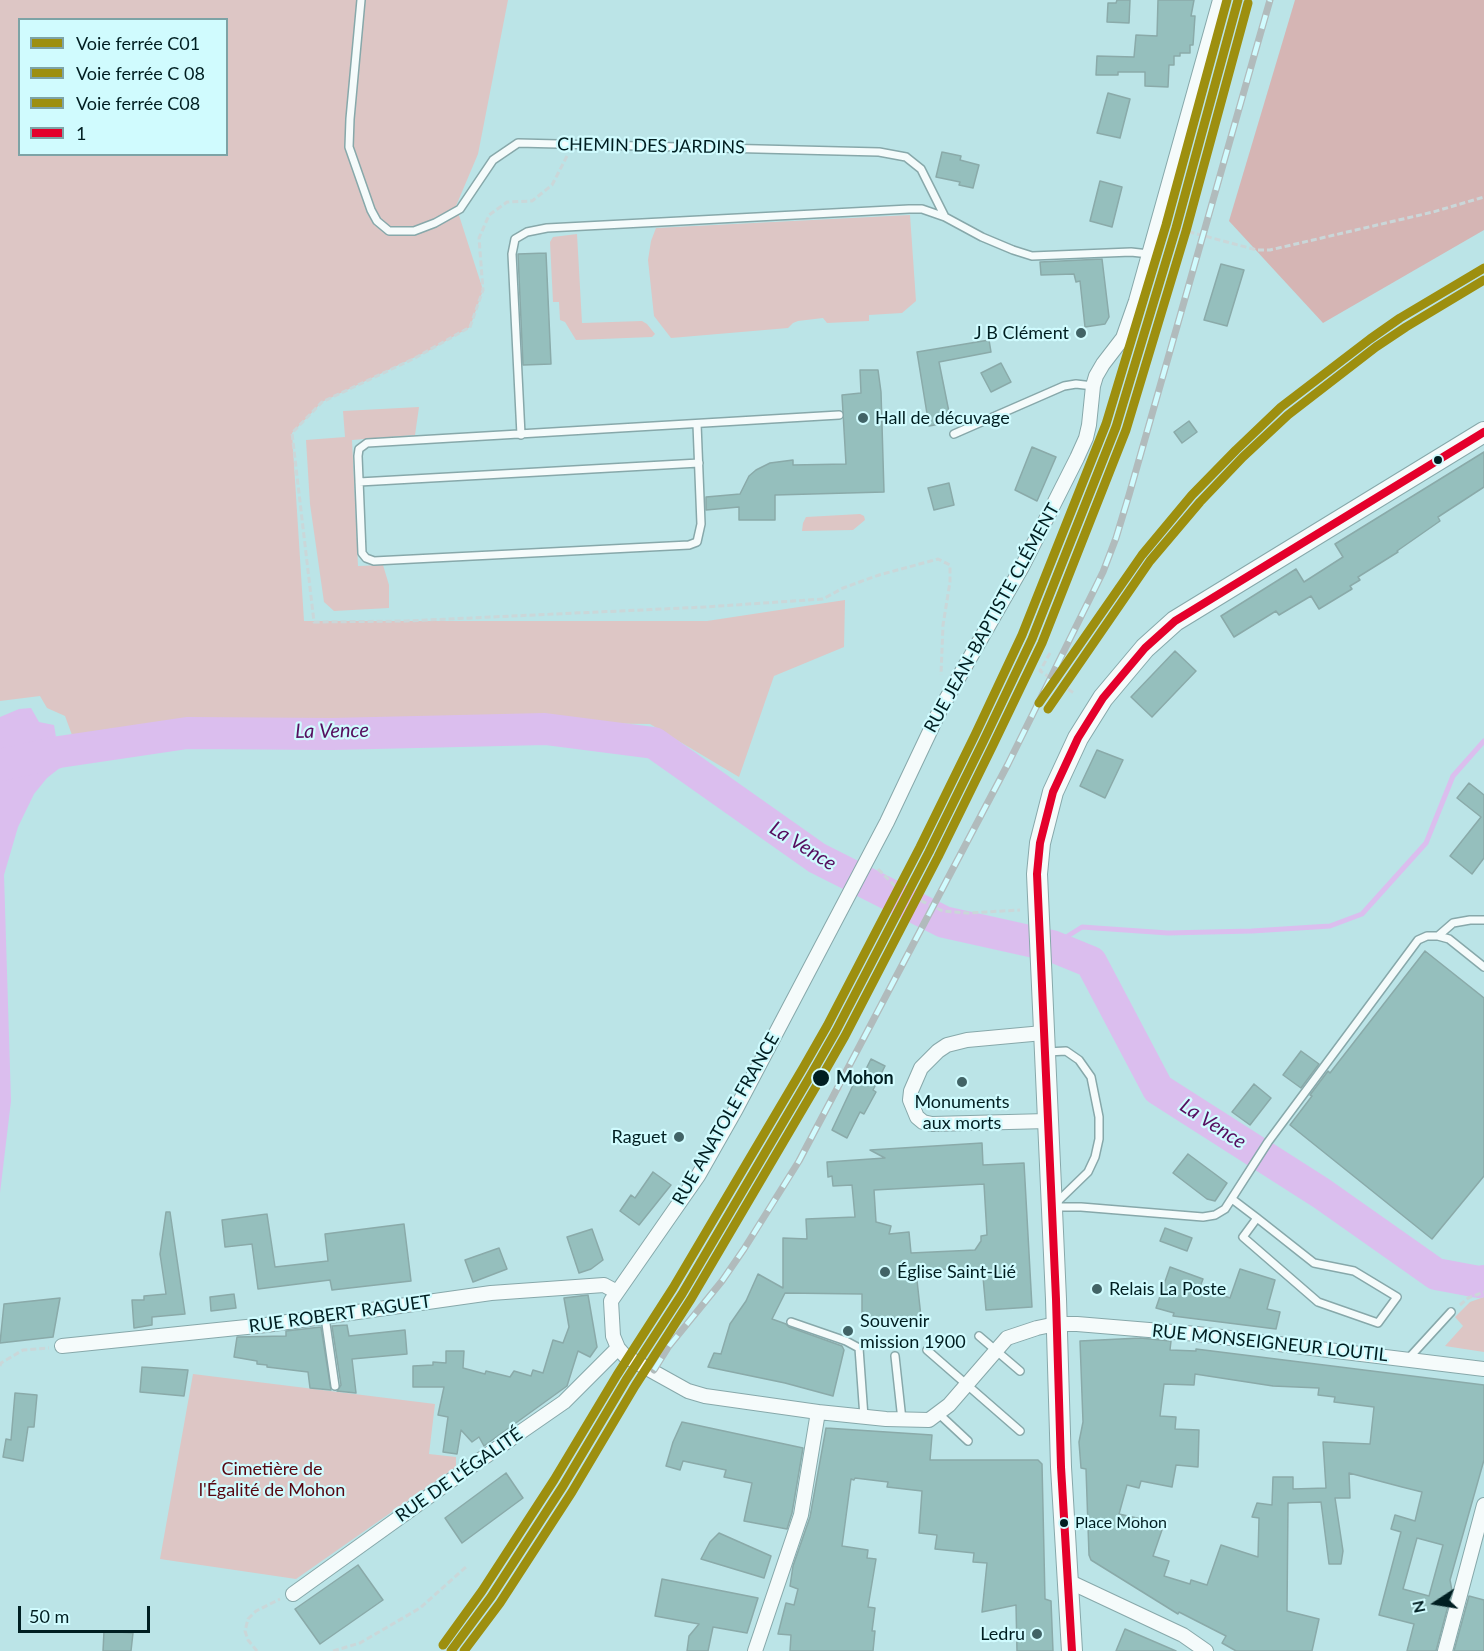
<!DOCTYPE html>
<meta charset="utf-8">
<style>
body{margin:0}
#map{position:relative;width:1484px;height:1651px;overflow:hidden;background:#bbe4e7;font-family:Lato,sans-serif}
canvas{display:block}
.legend{position:absolute;left:18px;top:18px;width:210px;height:138px;box-sizing:border-box;background:#d0fbfe;border:2px solid #7da3a6;margin:0;padding:8px 10px;list-style:none;font-size:18px;color:#001e21}
.legend li{display:flex;align-items:center;gap:12px;height:30px}
.legend b{width:30px;border:2px solid #7da3a6}
.north{position:absolute;left:1406px;top:1573px;width:60px;height:60px;-webkit-text-stroke:4px #d0fbfe;paint-order:stroke;rotate:258deg;font-size:16px;font-weight:700;line-height:24px;text-align:center;color:#001e21}
.north::after{content:'';display:block;margin:auto;width:21px;height:27px;background:#001e21;clip-path:polygon(50% 0,100% 100%,50% 72%,0 100%)}
.scale{position:absolute;left:18px;top:1606px;width:132px;height:27px;box-sizing:border-box;border:3px solid #001e21;border-top:0;padding-left:8px;font-size:18px;line-height:21px;white-space:nowrap;color:#001e21;-webkit-text-stroke:4px #d0fbfe;paint-order:stroke}
</style>
<div id="map">
<canvas width="1484" height="1651"></canvas>
<ul class="legend">
<li><b style="height:8px;background:#9d8f0f"></b>Voie ferrée C01</li>
<li><b style="height:8px;background:#9d8f0f"></b>Voie ferrée C 08</li>
<li><b style="height:8px;background:#9d8f0f"></b>Voie ferrée C08</li>
<li><b style="height:8px;background:#e4002b"></b>1</li>
</ul>
<div class="north">N</div>
<div class="scale">50 m</div>
</div>
<script>
const context = document.querySelector('canvas').getContext('2d');
context.lineJoin = 'round';
function fillPath(path, color) {
  context.fillStyle = color;
  context.fill(path, 'evenodd');
}
function shape(rows) {
  const path = new Path2D();
  for (const r of rows) {
    path.moveTo(r[0], r[1]);
    for (let i = 2; i < r.length; i += 2) path.lineTo(r[i], r[i + 1]);
  }
  return path;
}
function trace(path, color, width, dash) {
  context.strokeStyle = color;
  context.lineWidth = width;
  context.lineCap = dash ? 'butt' : 'round';
  context.setLineDash(dash || []);
  context.stroke(path);
}
function write(font, color, halo, rows, align = 'center') {
  context.font = font + ' Lato,sans-serif';
  context.lineWidth = 4.5;
  context.setLineDash([]);
  context.textBaseline = 'middle';
  context.strokeStyle = halo;
  context.fillStyle = color;
  for (const [text, x, y, turn = 0] of rows) {
    context.save();
    context.translate(x, y);
    context.rotate((+turn || 0) * Math.PI / 180);
    context.textAlign = isNaN(turn) ? turn : align;
    if (halo) context.strokeText(text, 0, 0);
    context.fillText(text, 0, 0);
    context.restore();
  }
}
fillPath(shape([
 [0,0,508,0,478,154,456,206,483,290,470,327,430,350,322,402,292,433,304,621,707,621,845,600,844,647,774,676,739,777,650,724,210,718,108,729,72,735,65,716,47,708,40,696,0,701],
 [20,20,226,20,226,154,20,154],
 [910,215,916,301,902,313,869,315,869,321,827,323,823,318,798,321,793,323,788,328,671,338,654,316,648,260,651,241,656,228],
 [577,234,582,323,642,321,647,324,655,334,652,337,576,340,565,322,560,320,559,302,553,302,550,242,553,237],
 [419,407,415,435,352,440,358,566,383,565,389,585,389,608,334,611,324,602,310,504,306,440,345,437,343,411],
 [860,514,864,516,865,520,853,530,802,531,803,523,806,517],
 [1484,1297,1484,1352,1445,1346,1463,1326,1455,1317,1470,1302],
 [193,1374,435,1404,429,1454,456,1457,456,1467,296,1579,160,1559]
]), '#ddc6c5');
fillPath(shape([
 [1295,0,1484,0,1484,230,1323,323,1229,221]
]), '#d5b5b4');
fillPath(shape([
 [31,708,39,722,54,725,61,767,47,778,34,794,18,827,4,875,11,1101,0,1193,0,717,19,709]
]), '#dbbeee');
trace(shape([
 [1052,946,1082,927,1168,933,1252,931,1330,926,1362,914,1426,843,1453,776,1484,741]
]), '#dbbeee', 5);
trace(shape([
 [0,765,59,752,187,733,332,734,545,729,654,743,817,858,944,922,1052,946,1091,962,1158,1089,1321,1193,1436,1274,1479,1282,1484,1281]
]), '#dbbeee', 32);
const building = shape([
 [1117,0,1130,0,1129,23,1107,22,1108,3,1116,3,1117,0],
 [1158,0,1194,0,1191,16,1195,16,1193,45,1190,45,1190,53,1180,53,1180,56,1174,56,1174,65,1169,65,1168,87,1145,86,1145,72,1118,72,1118,75,1096,75,1097,56,1134,57,1136,35,1157,36,1158,0],
 [1108,93,1130,99,1120,138,1097,133,1108,93],
 [942,152,961,156,960,160,979,165,973,188,959,185,960,182,936,177,942,152],
 [1100,181,1122,187,1112,227,1090,221,1100,181],
 [546,253,551,364,523,365,518,254,546,253],
 [1102,259,1109,317,1105,324,1085,327,1080,281,1076,282,1074,274,1041,275,1040,262,1102,259],
 [1221,264,1244,270,1227,326,1204,320,1221,264],
 [989,340,991,352,939,362,951,422,929,426,917,352,989,340],
 [1001,363,1011,382,991,392,981,373,1001,363],
 [860,370,878,370,881,392,884,492,775,495,775,520,739,520,739,507,706,510,706,497,740,494,749,476,756,470,770,463,793,460,793,465,846,464,842,395,861,393,860,370],
 [1189,421,1197,432,1182,443,1174,432,1189,421],
 [1032,447,1056,457,1037,501,1015,490,1032,447],
 [1484,452,1484,487,1438,517,1440,521,1397,551,1398,552,1358,577,1360,580,1350,586,1352,589,1319,609,1311,596,1279,615,1276,611,1234,637,1221,616,1296,569,1304,582,1343,557,1335,544,1484,452],
 [949,483,954,505,934,510,928,488,949,483],
 [1175,651,1196,671,1152,717,1131,697,1175,651],
 [1097,750,1123,760,1105,798,1080,786,1097,750],
 [1469,783,1484,795,1484,858,1472,874,1450,856,1481,817,1457,798,1469,783],
 [1425,951,1484,998,1484,1176,1432,1239,1290,1125,1312,1096,1310,1095,1328,1071,1330,1073,1425,951],
 [1301,1051,1319,1064,1301,1088,1283,1075,1301,1051],
 [871,1059,885,1066,873,1090,876,1092,864,1114,860,1112,847,1138,832,1130,855,1081,859,1083,871,1059],
 [1254,1084,1271,1098,1250,1125,1232,1112,1254,1084],
 [982,1143,983,1165,1024,1163,1032,1307,986,1310,983,1277,968,1278,967,1268,916,1271,921,1317,918,1317,918,1320,909,1322,868,1325,867,1321,864,1321,862,1312,862,1294,785,1293,772,1319,786,1324,789,1327,842,1346,844,1350,833,1396,785,1383,708,1367,714,1353,721,1354,730,1324,746,1301,758,1274,783,1288,783,1238,807,1239,806,1219,855,1217,852,1185,833,1186,832,1176,828,1177,827,1162,885,1158,870,1150,982,1143],
 [984,1184,987,1235,981,1236,981,1241,975,1250,911,1253,909,1232,889,1234,891,1226,876,1222,874,1190,984,1184],
 [1188,1154,1227,1183,1215,1201,1207,1199,1173,1173,1188,1154],
 [653,1172,671,1185,639,1225,620,1211,631,1195,635,1198,653,1172],
 [166,1212,170,1212,185,1314,152,1317,152,1325,134,1328,132,1300,144,1300,144,1296,166,1294,160,1254,166,1212],
 [267,1214,275,1267,328,1261,325,1234,404,1224,411,1281,332,1290,330,1280,258,1289,252,1244,225,1247,222,1220,267,1214],
 [1165,1228,1192,1238,1187,1251,1160,1241,1165,1228],
 [592,1229,603,1260,591,1269,579,1273,567,1237,592,1229],
 [499,1248,507,1269,473,1282,465,1260,499,1248],
 [1170,1267,1203,1279,1200,1287,1230,1298,1240,1269,1275,1280,1267,1309,1280,1312,1276,1329,1173,1316,1174,1313,1156,1308,1170,1267],
 [234,1294,236,1308,211,1311,210,1297,234,1294],
 [588,1295,597,1347,590,1357,578,1351,567,1386,484,1446,479,1437,472,1442,461,1430,457,1454,443,1452,448,1417,438,1415,444,1387,413,1387,413,1366,433,1365,433,1362,446,1363,446,1351,464,1351,463,1368,485,1374,486,1371,510,1377,514,1371,531,1376,533,1370,543,1373,553,1340,563,1343,569,1327,564,1298,588,1295],
 [60,1298,53,1337,0,1343,4,1304,60,1298],
 [347,1325,349,1336,405,1330,407,1354,352,1359,356,1393,337,1391,341,1385,332,1326,347,1325],
 [321,1327,331,1390,310,1388,308,1372,267,1367,267,1365,257,1364,257,1361,234,1357,237,1337,286,1336,286,1331,321,1327],
 [1140,1338,1171,1341,1170,1350,1196,1351,1196,1349,1484,1385,1484,1460,1450,1580,1452,1591,1436,1651,1407,1651,1414,1624,1379,1615,1401,1532,1391,1529,1395,1515,1415,1521,1422,1492,1402,1487,1349,1473,1350,1498,1335,1498,1343,1551,1341,1564,1329,1564,1321,1502,1288,1503,1287,1611,1319,1619,1312,1651,1236,1651,1222,1643,1226,1636,1179,1612,1178,1614,1091,1560,1089,1555,1086,1469,1081,1468,1079,1442,1083,1422,1080,1341,1140,1338],
 [1195,1374,1273,1386,1319,1388,1318,1395,1335,1397,1334,1402,1374,1407,1370,1444,1323,1442,1326,1488,1293,1489,1293,1477,1273,1477,1272,1505,1257,1503,1252,1517,1259,1518,1258,1557,1221,1545,1207,1585,1191,1580,1190,1584,1164,1576,1169,1561,1153,1556,1164,1524,1119,1514,1127,1485,1139,1488,1141,1481,1172,1487,1176,1465,1198,1467,1199,1430,1175,1429,1176,1417,1160,1416,1164,1384,1194,1385,1195,1374],
 [1417,1538,1443,1545,1429,1596,1403,1589,1417,1538],
 [142,1367,188,1370,184,1396,140,1392,142,1367],
 [15,1393,37,1395,34,1427,28,1427,23,1461,3,1457,6,1439,11,1440,15,1393],
 [682,1422,803,1448,792,1513,787,1529,744,1521,752,1483,724,1477,726,1470,683,1461,680,1470,666,1466,673,1442,682,1422],
 [826,1428,932,1435,930,1460,1038,1460,1042,1464,1045,1599,1051,1601,1053,1651,1017,1651,1016,1605,982,1612,987,1563,973,1562,974,1553,935,1549,937,1535,919,1533,922,1491,887,1487,888,1482,855,1478,854,1480,851,1479,842,1546,868,1550,867,1558,876,1559,868,1607,875,1608,872,1631,875,1631,873,1651,790,1651,791,1635,778,1634,786,1603,794,1605,798,1589,790,1586,793,1566,810,1517,826,1428],
 [506,1473,523,1498,462,1543,445,1518,506,1473],
 [719,1533,771,1556,764,1578,701,1559,710,1542,719,1533],
 [358,1565,383,1600,320,1644,295,1609,358,1565],
 [662,1579,758,1598,747,1633,713,1627,708,1651,687,1651,689,1636,699,1624,655,1616,662,1579],
 [1469,1596,1484,1600,1484,1651,1454,1651,1469,1596],
 [1125,1629,1176,1651,1116,1651,1125,1629],
 [104,1631,133,1633,131,1651,103,1651,104,1631]
]);
fillPath(building, '#95bfbd');
trace(building, '#8aaaa9', 1.5);
const service = shape([
 [361,0,350,119,349,147,371,210,377,221,389,231,414,231,435,223,460,209,493,160,518,143,879,152,906,157,921,169,945,217,982,237,1013,250,1032,256,1131,252,1149,254],
 [697,424,701,524,697,542,689,545,374,561,366,558,362,553,358,456,359,449,367,443,839,415],
 [954,434,1064,386,1076,384,1093,386],
 [521,435,512,254,515,239,527,232,547,228,909,209,922,209,945,217],
 [359,482,699,463],
 [1438,936,1453,923,1470,920,1484,920],
 [1047,1052,1066,1051,1079,1060,1091,1077,1099,1117,1099,1139,1095,1157,1088,1172,1055,1204],
 [1232,1199,1257,1218,1314,1263,1354,1271,1397,1297,1378,1323,1318,1302,1243,1237,1257,1218],
 [1054,1207,1081,1207,1203,1217,1215,1215,1225,1209,1268,1142,1418,940,1427,936,1438,936,1449,939,1484,967],
 [325,1317,335,1386],
 [791,1322,846,1341,859,1348,864,1417],
 [979,1336,1020,1371],
 [927,1350,1020,1431],
 [895,1356,902,1420],
 [1408,1359,1451,1312],
 [938,1413,968,1441]
]);
const minor = shape([
 [1220,0,1136,301,1123,338,1103,364,1096,376,1093,386,1089,425,1086,438,1077,458,1022,567,940,710,887,822,736,1109,698,1176,611,1301,613,1336,618,1348,625,1356,688,1391,705,1396,818,1412,886,1419,929,1420,949,1405,1007,1338,1037,1328,1056,1324,1077,1324,1197,1334,1484,1369],
 [1043,1033,967,1040,947,1045,938,1051,921,1068,911,1091,910,1100,917,1117,923,1122,932,1124,1047,1121],
 [62,1346,266,1325,491,1293,604,1285,617,1292],
 [1068,1581,1183,1635,1206,1651],
 [293,1594,460,1474,564,1402,618,1348],
 [755,1651,801,1515,818,1412],
 [1445,1651,1484,1505]
]);
const secondary = shape([
 [1072,1651,1061,1467,1056,1299,1037,874,1040,843,1053,792,1078,738,1103,698,1145,648,1175,621,1484,432]
]);
trace(service, '#87a8aa', 10);
trace(minor, '#87a8aa', 16);
trace(secondary, '#87a8aa', 22);
trace(shape([
 [567,156,552,185,532,201,507,202,489,215,479,238,483,290,470,327,415,358,322,402,292,433,314,622,406,621,705,607,823,599,843,588,879,575,938,559,950,565,950,582,943,625,941,675],
 [1171,227,1257,250,1270,250,1433,212,1484,197],
 [1050,653,1040,671,1074,693],
 [878,869,900,891,943,911,968,913,1020,910],
 [807,1071,824,1081],
 [836,1087,842,1090],
 [1460,1305,1468,1298,1484,1292],
 [0,1366,1,1363,23,1350,49,1348],
 [257,1651,248,1640,245,1631,248,1619,256,1611,280,1599],
 [333,1651,360,1643,420,1608,466,1567]
]), '#cad7d9', 3, [6, 3]);
trace(service, '#f5fbfb', 7);
trace(minor, '#f5fbfb', 14);
trace(secondary, '#f5fbfb', 20);
const rail = shape([
 [654,1370,669,1346,722,1281,744,1249,799,1161,1008,764,1103,572,1116,538,1129,495,1270,0]
]);
trace(rail, '#b1bbbc', 7);
trace(rail, '#d0fbfe', 4.5, [14]);
trace(shape([
 [1072,1651,1061,1467,1056,1299,1037,874,1040,843,1053,792,1078,738,1103,698,1145,648,1175,621,1484,432]
]), '#e4002b', 8);
trace(shape([
 [1039,703,1142,555,1192,495,1236,450,1281,407,1370,339,1400,318,1484,268],
 [451,1651,491,1597,563,1486,626,1380,682,1294,812,1073,836,1031,929,852,984,740,1032,639,1116,427,1176,228,1238,0]
]), '#9d8f0f', 9);
trace(shape([
 [1048,709,1150,561,1200,502,1243,457,1288,415,1376,347,1406,327,1484,280],
 [464,1651,500,1603,572,1492,635,1386,691,1299,821,1078,845,1036,938,857,993,745,1042,643,1126,430,1186,231,1248,3]
]), '#9d8f0f', 9);
trace(shape([
 [443,1645,482,1591,554,1480,617,1375,673,1288,803,1068,827,1026,920,847,975,735,1022,635,1106,424,1166,225,1227,0]
]), '#9d8f0f', 9);
for (const [x, y, r, color] of [
 [1081,333,6,"#416366"],
 [863,418,6,"#416366"],
 [1438,460,5,"#001e21"],
 [821,1078,9,"#001e21"],
 [962,1082,6,"#416366"],
 [679,1137,6,"#416366"],
 [885,1272,6,"#416366"],
 [1097,1289,6,"#416366"],
 [848,1331,6,"#416366"],
 [1064,1523,5,"#001e21"],
 [1037,1634,6,"#416366"]
]) {
  const dot = new Path2D();
  dot.arc(x, y, r, 0, 2 * Math.PI);
  context.fillStyle = color;
  context.fill(dot);
  trace(dot, '#d0fbfe', 2);
}
write('16px', '#001e21', '#d0fbfe', [
 ["Place Mohon",1075,1523]
], 'left');
write('18px', '#001e21', '#d0fbfe', [
 ["CHEMIN DES JARDINS",651,146,1],
 ["RUE JEAN-BAPTISTE CLÉMENT",992,618,-61],
 ["RUE ANATOLE FRANCE",726,1119,-60],
 ["RUE ROBERT RAGUET",340,1314,-8],
 ["RUE MONSEIGNEUR LOUTIL",1270,1343,6],
 ["RUE DE L'ÉGALITÉ",459,1475,-35]
]);
write('18px', '#001e21', '#d0fbfe', [
 ["J B Clément",1069,333,"right"],
 ["Hall de décuvage",875,418],
 ["Monuments",962,1102,"center"],
 ["aux morts",962,1123,"center"],
 ["Raguet",667,1137,"right"],
 ["Église Saint-Lié",897,1272],
 ["Relais La Poste",1109,1289],
 ["Souvenir",860,1321],
 ["mission 1900",860,1342],
 ["Ledru",1025,1634,"right"]
], 'left');
write('bold 18px', '#001e21', '#d0fbfe', [
 ["Mohon",836,1078]
], 'left');
write('18px', '#590610', '#d0fbfe', [
 ["Cimetière de",272,1469],
 ["l'Égalité de Mohon",272,1490]
]);
write('italic 20px', '#560e5f', '#d0fbfe', [
 ["La Vence",332,731,-1],
 ["La Vence",803,846,32],
 ["La Vence",1213,1124,33]
]);
</script>
